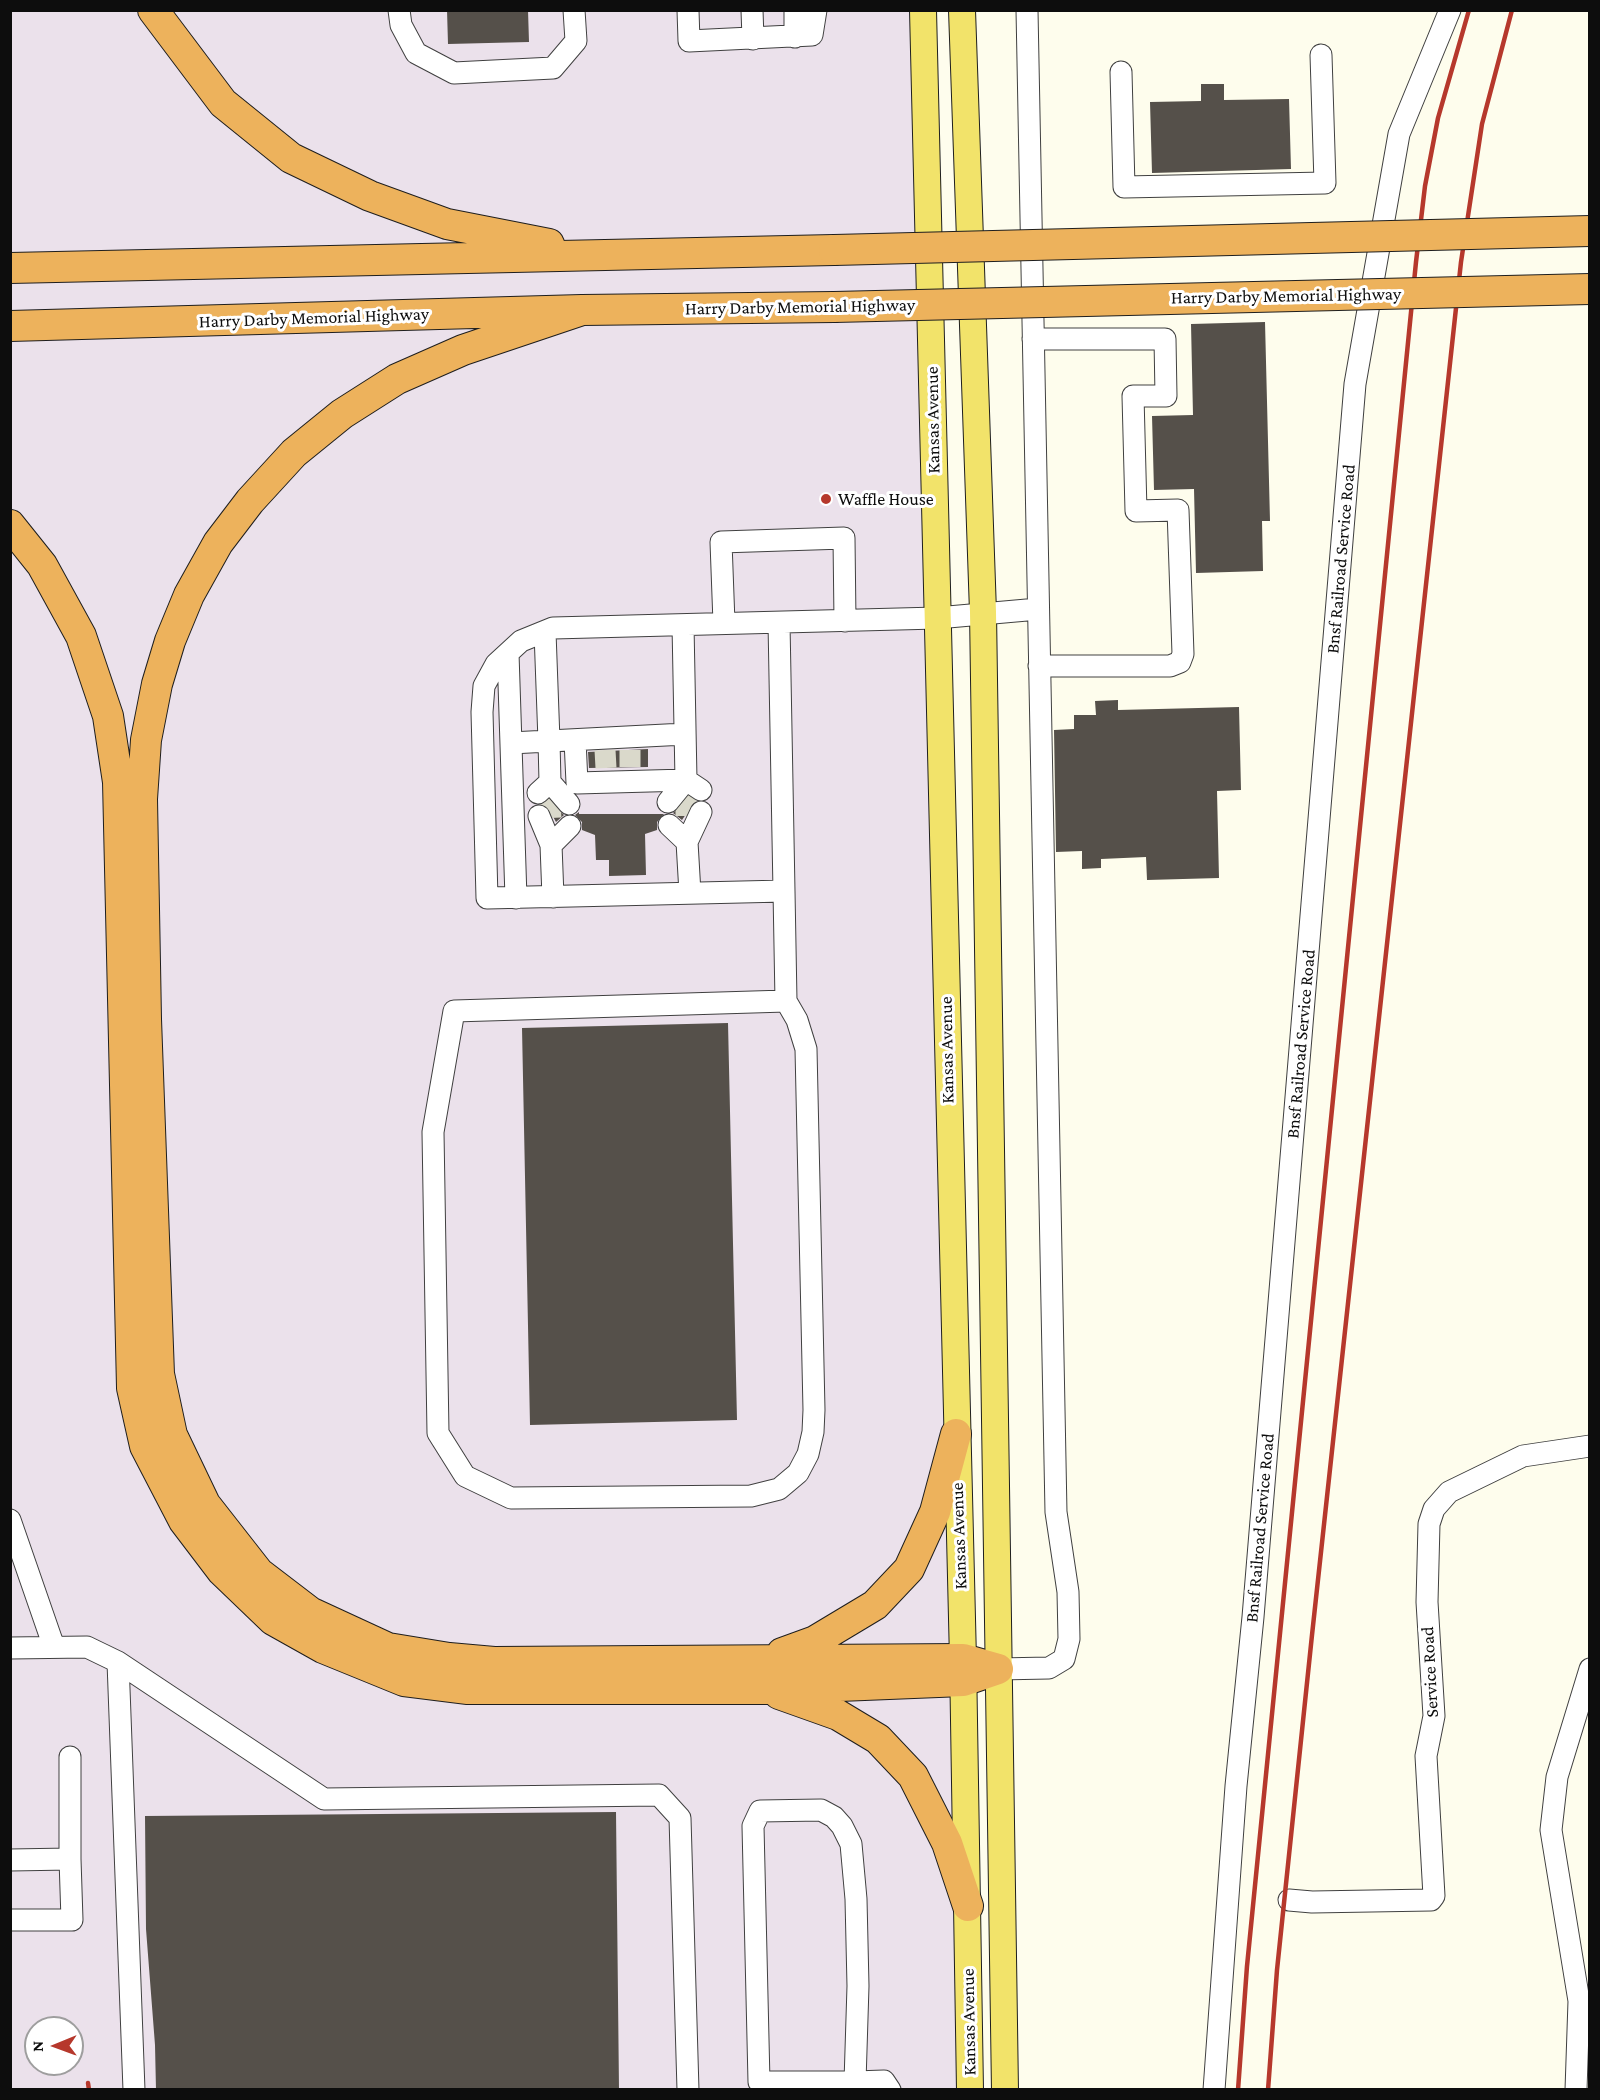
<!DOCTYPE html>
<style>
body{margin:0}
#map{position:relative;width:1600px;height:2100px;overflow:hidden;background:#fefded;font-family:"Crimson Pro",serif}
canvas{display:block}
.frame{position:absolute;inset:0;border:12px solid #0d0d0d;pointer-events:none}
.north{position:absolute;left:24px;top:2016px;width:60px;height:60px;box-sizing:border-box;background:#fff;border:2px solid #9e9e9e;border-radius:50%;rotate:269deg;font-size:16px;font-weight:700;line-height:24px;text-align:center;color:#0d0d0d}
.north::after{content:'';display:block;margin:auto;width:21px;height:27px;background:#b6382c;clip-path:polygon(50% 0,100% 100%,50% 72%,0 100%)}
</style>
<div id="map">
<canvas width="1600" height="2100"></canvas>
<div class="frame"></div>
<div class="north">N</div>
</div>
<script>
const context = document.querySelector('canvas').getContext('2d');
context.lineJoin = 'round';
function fillPath(path, color) {
  context.fillStyle = color;
  context.fill(path, 'evenodd');
}
function shape(rows) {
  const path = new Path2D();
  for (const r of rows) {
    path.moveTo(r[0], r[1]);
    for (let i = 2; i < r.length; i += 2) path.lineTo(r[i], r[i + 1]);
  }
  return path;
}
function trace(path, color, width, dash) {
  context.strokeStyle = color;
  context.lineWidth = width;
  context.lineCap = dash ? 'butt' : 'round';
  context.setLineDash(dash || []);
  context.stroke(path);
}
function write(font, color, halo, rows, align = 'center') {
  context.font = font + ' "Crimson Pro",serif';
  context.lineWidth = 6;
  context.setLineDash([]);
  context.textBaseline = 'middle';
  context.strokeStyle = halo;
  context.fillStyle = color;
  for (const [text, x, y, turn = 0] of rows) {
    context.save();
    context.translate(x, y);
    context.rotate((+turn || 0) * Math.PI / 180);
    context.textAlign = isNaN(turn) ? turn : align;
    if (halo) context.strokeText(text, 0, 0);
    context.fillText(text, 0, 0);
    context.restore();
  }
}
fillPath(shape([
 [11,11,922,11,965,2089,11,2090],
 [36,2028,72,2028,72,2064,36,2064]
]), '#ebe1eb');
fillPath(shape([
 [447,10,528,10,529,42,448,44],
 [1201,84,1224,84,1224,100,1289,99,1291,169,1152,173,1150,102,1201,101],
 [1265,322,1270,521,1262,521,1263,571,1196,573,1194,489,1154,490,1152,416,1193,415,1191,324],
 [1118,700,1118,710,1239,707,1241,790,1217,791,1219,878,1147,880,1146,857,1101,859,1101,868,1082,869,1082,851,1056,852,1054,730,1074,729,1074,715,1096,715,1095,701],
 [648,749,648,767,589,768,588,752],
 [689,797,695,801,682,820,673,813],
 [549,800,564,815,556,822,550,811,543,804],
 [579,812,579,814,664,814,657,822,657,830,645,834,646,875,609,876,609,860,596,860,595,835,582,830,582,822,575,815],
 [728,1023,737,1420,530,1425,522,1028],
 [616,1812,619,2090,156,2090,155,2045,146,1929,145,1816]
]), '#55504a');
trace(shape([
 [605,750,606,768],
 [630,750,630,767],
 [686,795,686,818],
 [550,797,551,820]
]), '#dad9cb', 21, [21, 10]);
const minor = shape([
 [399,10,401,25,416,53,454,73,553,68,576,41,574,10],
 [688,10,689,41,812,35,816,10],
 [752,10,753,39],
 [795,10,795,37],
 [1121,72,1124,187,1325,183,1321,55],
 [1033,339,1165,339,1166,396,1133,396,1136,511,1178,510,1183,654,1180,662,1170,666,1039,666],
 [724,623,721,542,844,538,845,621],
 [779,623,784,891,487,898,482,712,484,686,496,664,521,641,553,628,937,618,1038,609],
 [545,632,549,741,685,734],
 [508,653,516,898],
 [575,740,577,783,686,780,701,790],
 [511,743,549,741,550,782,538,793],
 [550,782,569,804],
 [668,802,686,780,683,625],
 [539,816,551,845,553,897],
 [669,825,687,842,690,893],
 [687,842,701,812],
 [551,845,570,826],
 [784,891,786,1001,797,1020,806,1049,814,1410,813,1432,808,1454,798,1473,779,1489,751,1496,511,1498,465,1476,438,1433,433,1132,454,1011,786,1001],
 [10,1520,54,1647],
 [10,1648,87,1647,118,1662,324,1799,659,1795,680,1818,688,2090],
 [118,1662,134,2090],
 [998,1669,1049,1668,1064,1659,1069,1639,1068,1592,1056,1512,1027,10],
 [10,1860,70,1859,70,1757],
 [1289,1900,1312,1902,1431,1900,1434,1896,1426,1756,1434,1716,1427,1602,1429,1524,1434,1509,1449,1492,1523,1456,1590,1446],
 [10,1920,72,1920,70,1859],
 [855,2090,855,2082,858,1986,856,1899,851,1844,842,1826,834,1817,821,1810,760,1811,753,1826,759,2082,855,2082,884,2081,890,2090],
 [1214,2090,1236,1786,1253,1617,1355,384,1399,134,1450,10],
 [1576,2090,1579,2001,1551,1830,1557,1777,1590,1669]
]);
const major = shape([
 [923,10,963,1659,970,2090],
 [962,10,983,612,1005,2090]
]);
const highway = shape([
 [153,10,223,103,291,158,370,196,447,224,549,244],
 [10,268,834,250],
 [582,310,463,350,397,379,342,414,294,453,250,501,218,543,189,595,170,641,157,684,146,740,142,799,146,1019,159,1374,172,1435,205,1504,259,1573,310,1612,388,1648,449,1658,494,1662,963,1659,998,1669],
 [10,326,582,310,834,307],
 [10,525,42,565,81,636,108,716,118,782,132,1388,145,1446,184,1521,222,1571,273,1620,323,1648,404,1681,468,1689,765,1689,963,1681,998,1669],
 [782,1653,815,1641,875,1605,909,1569,935,1512,956,1434],
 [779,1694,838,1715,878,1739,913,1776,947,1843,968,1906]
]);
trace(minor, '#404040', 23);
trace(major, '#1e1e1e', 28);
trace(highway, '#1e1e1e', 32);
trace(minor, '#fff', 21);
trace(major, '#f2e36a', 26);
trace(highway, '#edb25c', 30);
trace(shape([
 [88,2083,89,2090],
 [1238,2090,1247,1966,1416,262,1425,186,1438,118,1469,10],
 [1268,2090,1277,1970,1312,1635,1461,262,1482,124,1512,10]
]), '#b6382c', 4.5);
const highwayBridge = shape([
 [834,250,1590,231],
 [834,307,1590,289]
]);
trace(highwayBridge, '#1e1e1e', 32, []);
trace(highwayBridge, '#edb25c', 30);
for (const [x, y, r, color] of [
 [826,499,6,"#b6382c"]
]) {
  const dot = new Path2D();
  dot.arc(x, y, r, 0, 2 * Math.PI);
  context.fillStyle = color;
  context.fill(dot);
  trace(dot, '#fff', 2);
}
write('18px', '#0d0d0d', '#fff', [
 ["Harry Darby Memorial Highway",1286,296,-1],
 ["Harry Darby Memorial Highway",800,307,-1],
 ["Harry Darby Memorial Highway",314,318,-2],
 ["Kansas Avenue",933,420,-91],
 ["Bnsf Railroad Service Road",1341,559,-85],
 ["Bnsf Railroad Service Road",1301,1044,-85],
 ["Kansas Avenue",947,1050,-91],
 ["Bnsf Railroad Service Road",1260,1528,-85],
 ["Kansas Avenue",959,1536,-92],
 ["Service Road",1430,1672,-93],
 ["Kansas Avenue",969,2022,-91]
]);
write('18px', '#0d0d0d', '#fff', [
 ["Waffle House",838,499]
], 'left');
</script>
